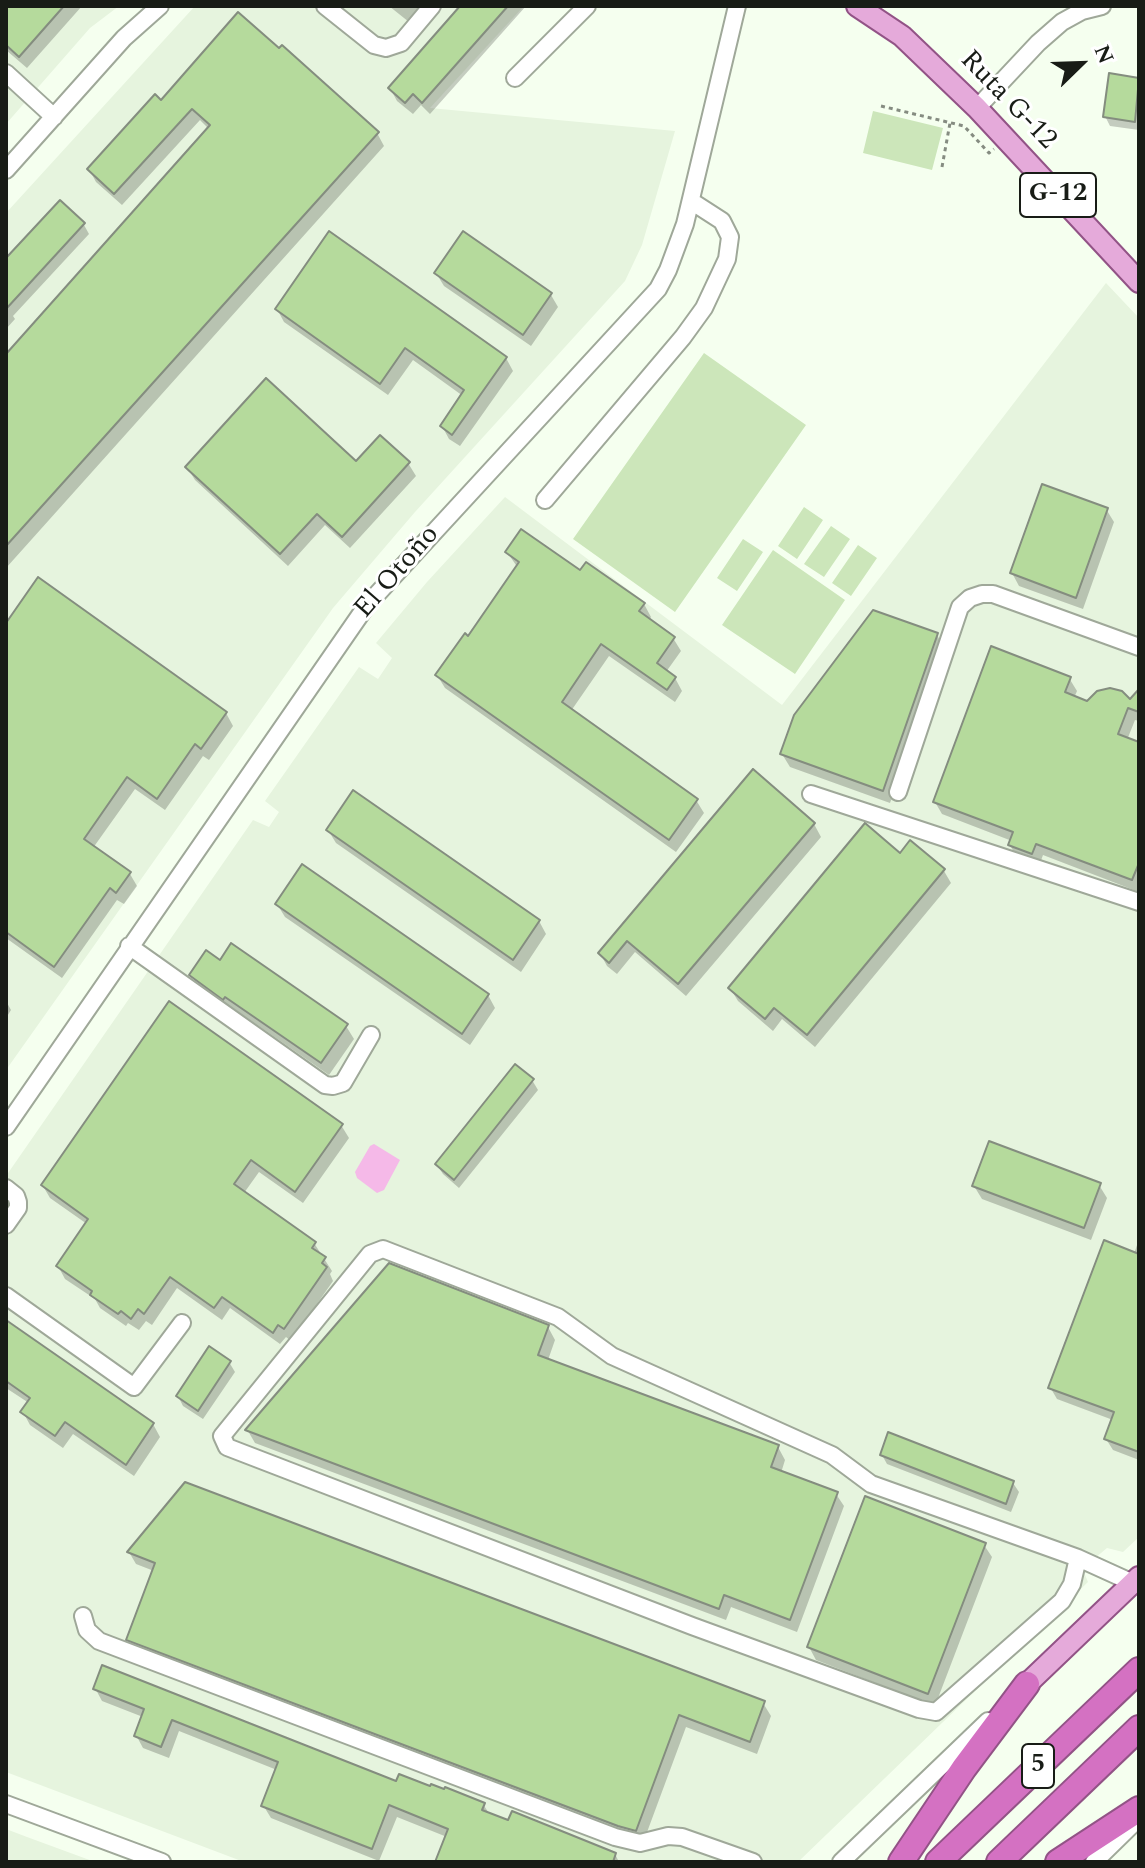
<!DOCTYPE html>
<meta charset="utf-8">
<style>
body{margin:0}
#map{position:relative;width:1145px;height:1868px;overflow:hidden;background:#f5ffef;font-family:Spectral,serif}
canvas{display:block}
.frame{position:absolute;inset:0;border:8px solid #181c16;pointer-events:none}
.north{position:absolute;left:1041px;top:24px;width:80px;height:80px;-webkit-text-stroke:6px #fff;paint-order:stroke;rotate:67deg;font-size:22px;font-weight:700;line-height:32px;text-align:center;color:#181c16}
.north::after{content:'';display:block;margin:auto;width:28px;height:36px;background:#181c16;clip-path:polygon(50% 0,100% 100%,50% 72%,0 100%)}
</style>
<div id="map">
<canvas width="1145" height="1868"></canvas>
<div class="frame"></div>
<div class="north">N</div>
</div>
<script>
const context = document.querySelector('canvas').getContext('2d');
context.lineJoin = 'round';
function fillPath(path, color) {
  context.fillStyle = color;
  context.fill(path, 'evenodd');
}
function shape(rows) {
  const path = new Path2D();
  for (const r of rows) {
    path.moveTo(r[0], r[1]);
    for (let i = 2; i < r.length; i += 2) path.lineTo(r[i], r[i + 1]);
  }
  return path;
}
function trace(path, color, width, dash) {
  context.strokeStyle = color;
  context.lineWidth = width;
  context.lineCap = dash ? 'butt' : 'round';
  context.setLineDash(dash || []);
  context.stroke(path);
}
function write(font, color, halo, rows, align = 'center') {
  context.font = font + ' Spectral,serif';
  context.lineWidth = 6;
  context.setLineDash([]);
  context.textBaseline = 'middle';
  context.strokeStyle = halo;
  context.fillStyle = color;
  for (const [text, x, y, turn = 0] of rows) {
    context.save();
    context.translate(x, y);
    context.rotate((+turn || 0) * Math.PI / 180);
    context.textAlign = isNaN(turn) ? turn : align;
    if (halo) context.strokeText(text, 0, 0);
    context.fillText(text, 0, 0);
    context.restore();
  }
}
fillPath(shape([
 [6,6,119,6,90,28,6,124],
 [195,6,524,6,430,108,675,131,642,245,625,281,415,512,333,608,6,1070,6,213],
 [1106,283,1139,318,1139,1537,1123,1552,1107,1548,1089,1563,1083,1570,1088,1582,798,1862,244,1862,6,1772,6,1176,253,820,269,827,279,812,265,801,359,667,378,679,392,658,376,643,427,582,505,497,782,705],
 [6,1829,27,1837,95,1862,6,1862]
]), '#e6f4de');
fillPath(shape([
 [873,111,943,128,932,170,863,153],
 [704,353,806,425,675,612,573,539],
 [804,507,823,520,797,559,778,546],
 [831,526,850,539,824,577,804,564],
 [743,539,763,552,737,591,717,578],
 [858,545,877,558,851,596,832,583],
 [773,550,845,600,795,674,722,625]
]), '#cce6ba');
fillPath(shape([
 [374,1144,400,1160,384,1190,377,1193,357,1178,355,1172,370,1146]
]), '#f5b9e8');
fillPath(shape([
 [6,6,82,6,27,68,6,50],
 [389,6,430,6,414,26],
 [462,6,526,6,430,114,421,105,413,114,397,101,390,88],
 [1110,76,1139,80,1139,130,1110,126,1105,116],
 [161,103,377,133,384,146,6,568,6,357,209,129,200,120,122,205,96,182,89,169],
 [84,225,89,234,13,316,15,319,6,329,6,263],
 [436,273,551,295,558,307,531,346,444,286],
 [277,309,506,358,513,371,460,446,449,439,442,426,463,396,413,360,388,395,284,322],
 [408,463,416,476,350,548,325,525,288,566,195,480,187,467],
 [1106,509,1114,522,1083,609,1019,586,1012,573],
 [507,552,580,573,644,604,651,617,649,620,673,638,681,651,666,672,675,678,682,691,675,702,609,656,571,711,696,800,704,813,676,852,445,688,437,675,469,638,518,568],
 [6,626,226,713,233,726,209,760,203,756,165,810,135,789,93,848,130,874,137,886,124,904,117,900,62,978,6,938],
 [937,635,944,648,890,803,790,767,782,754],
 [1069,678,1077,691,1074,698,1088,703,1130,701,1139,696,1139,721,1135,720,1127,740,1139,744,1139,892,1043,855,1039,866,1017,858,1010,845,1012,841,942,814,935,802],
 [814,824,821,837,686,996,635,952,617,974,607,966,600,953],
 [328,830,539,921,546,934,521,972,336,843],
 [910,843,944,871,951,883,815,1047,782,1019,773,1031,738,1001,730,988,900,855],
 [277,904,488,995,495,1008,470,1045,285,917],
 [191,975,346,1026,354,1039,329,1075,233,1008,231,1011,199,988],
 [6,1001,11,1010,6,1018],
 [532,1080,538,1090,459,1188,443,1174,437,1165],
 [341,1125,349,1138,303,1203,259,1172,244,1193,314,1243,332,1271,330,1274,333,1281,291,1341,286,1337,280,1344,230,1308,222,1320,177,1288,152,1325,146,1321,139,1330,128,1323,126,1326,100,1308,95,1299,65,1279,58,1266,87,1224,50,1198,43,1186],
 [1099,1185,1107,1198,1091,1240,982,1199,974,1186],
 [1139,1239,1139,1460,1113,1450,1106,1439,1113,1420,1057,1399,1050,1387,1134,1254],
 [6,1322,153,1424,160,1437,134,1476,73,1434,63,1448,30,1425,23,1412,29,1403,6,1388],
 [548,1327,555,1340,548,1360,778,1447,785,1460,781,1473,836,1494,844,1506,797,1632,731,1607,726,1620,255,1443,248,1431],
 [229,1362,235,1372,203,1419,183,1406,178,1396],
 [882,1455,1013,1483,1019,1492,1011,1512,887,1464],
 [984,1545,992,1557,935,1706,816,1660,809,1647],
 [129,1552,763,1703,771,1716,757,1754,686,1727,643,1843,136,1652,129,1639,154,1571,136,1564],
 [95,1688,397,1783,483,1804,490,1815,615,1854,619,1862,438,1862,447,1837,397,1817,379,1861,271,1818,263,1805,277,1770,179,1731,169,1758,143,1748,136,1735,143,1717,102,1701]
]), '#0003');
const building = shape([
 [6,6,64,6,19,57,6,45,6,6],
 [460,6,508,6,422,103,413,94,405,103,388,88,460,6],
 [238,12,279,48,282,45,379,132,6,546,6,354,210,125,192,109,114,194,87,169,155,94,161,100,238,12],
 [1109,73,1139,78,1135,122,1103,117,1109,73],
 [60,200,85,223,6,309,6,258,60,200],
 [329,231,507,357,452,435,440,426,464,390,405,348,380,384,275,309,329,231],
 [463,231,552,293,523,335,434,273,463,231],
 [266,378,356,461,380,435,410,462,342,537,317,514,280,554,185,467,266,378],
 [1042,484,1108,508,1076,598,1010,573,1042,484],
 [521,529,580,570,586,562,645,603,639,611,675,637,657,663,676,677,667,690,601,644,562,702,698,799,669,840,435,675,465,633,468,636,519,562,505,552,521,529],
 [38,577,227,712,201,749,195,744,157,799,127,777,84,839,131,872,116,893,110,888,54,967,6,932,6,623,38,577],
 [873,610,938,633,883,791,780,754,794,715,873,610],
 [991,646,1071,677,1065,692,1087,701,1097,691,1110,688,1122,691,1130,699,1139,689,1139,712,1128,708,1118,734,1139,742,1139,863,1132,880,1036,844,1032,854,1008,845,1013,832,933,802,991,646],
 [753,769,815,823,678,984,627,941,609,963,598,953,753,769],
 [353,790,540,920,513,960,326,830,353,790],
 [865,823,900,853,910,840,945,869,807,1035,774,1008,765,1019,728,988,865,823],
 [302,864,489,994,462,1034,275,904,302,864],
 [231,943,348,1024,321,1063,225,997,223,1000,189,975,206,950,220,960,231,943],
 [169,1001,343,1124,295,1192,251,1160,234,1184,316,1242,312,1248,326,1257,322,1263,327,1267,284,1329,278,1325,273,1333,222,1297,214,1308,170,1277,144,1314,138,1309,131,1319,121,1311,118,1314,90,1295,92,1291,56,1266,88,1219,41,1185,169,1001],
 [515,1064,534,1079,454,1180,435,1164,515,1064],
 [989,1141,1101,1183,1084,1228,972,1186,989,1141],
 [1104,1240,1139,1254,1139,1452,1104,1439,1114,1412,1048,1388,1104,1240],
 [389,1263,549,1325,538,1355,779,1445,771,1467,838,1492,790,1620,724,1595,719,1609,245,1430,389,1263],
 [6,1320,154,1423,126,1465,65,1422,55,1436,20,1412,30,1398,6,1381,6,1320],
 [209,1346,231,1361,198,1411,176,1396,209,1346],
 [888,1432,1014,1481,1006,1504,880,1455,888,1432],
 [185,1482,765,1701,750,1742,679,1715,636,1831,618,1826,126,1640,155,1563,127,1552,185,1482],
 [865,1496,986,1543,928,1694,807,1647,865,1496],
 [102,1665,396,1781,399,1774,430,1786,431,1784,444,1789,445,1787,485,1803,482,1810,508,1820,512,1811,616,1853,613,1862,435,1862,448,1829,389,1805,372,1849,261,1806,278,1762,172,1720,161,1747,134,1736,144,1709,93,1689,102,1665]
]);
fillPath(building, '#b5da9c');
trace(building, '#848d7f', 2);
const minor = shape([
 [325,6,374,45,386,48,401,43,432,6],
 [6,73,54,117],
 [515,78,587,6],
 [977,108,1038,43,1062,22,1082,11,1102,6],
 [6,170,124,38,160,6],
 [545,500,683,337,704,308,727,259,730,237,722,221,691,201],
 [898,792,960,607,970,598,982,594,993,594,1139,647],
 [811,794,1139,902],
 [129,946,325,1085,333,1086,343,1083,371,1035],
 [6,1127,367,605,658,289,668,270,685,224,737,6],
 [6,1188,16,1196,18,1202,18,1208,6,1225],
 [6,1296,134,1387,182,1323],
 [1078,1558,1072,1584,1062,1601,936,1712,919,1709,692,1626,227,1447,222,1436,370,1254,383,1249,558,1317,612,1356,832,1455,871,1484,1078,1558,1133,1583],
 [83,1616,87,1630,99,1641,615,1837,640,1843,668,1836,682,1837,753,1862],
 [6,1804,162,1862],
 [841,1862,988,1721],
 [1094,1862,1139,1818]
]);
const major = shape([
 [857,6,902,36,977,108,1139,282],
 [1027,1684,1139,1577]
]);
const highway = shape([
 [901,1862,964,1768,1027,1684],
 [938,1862,1139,1670],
 [999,1862,1139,1728],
 [1058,1862,1139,1809]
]);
trace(minor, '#9fa899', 20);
trace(major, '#925386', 24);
trace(highway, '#925386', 28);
trace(shape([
 [881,106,964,126,989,153,994,149],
 [942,167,950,123]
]), '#858c81', 3, [4, 4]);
trace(minor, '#fff', 16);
trace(major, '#e5aada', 20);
trace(highway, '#d471c2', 24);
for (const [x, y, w] of [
 [1058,195,76],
 [1038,1766,32]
]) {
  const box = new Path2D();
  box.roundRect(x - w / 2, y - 22, w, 44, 6);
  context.fillStyle = '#fff';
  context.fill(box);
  trace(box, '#181c16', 2);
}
write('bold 26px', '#181c16', null, [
 ["G-12",1058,195],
 ["5",1038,1766]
]);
write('28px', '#181c16', '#fff', [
 ["Ruta G-12",1007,101,46],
 ["El Otoño",398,573,-49]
]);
</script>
